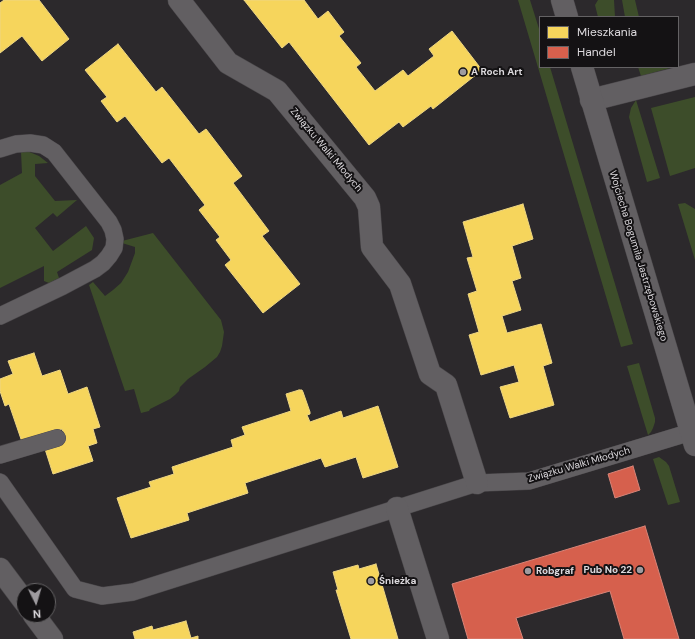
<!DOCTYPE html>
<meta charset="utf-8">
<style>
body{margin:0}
#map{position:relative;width:695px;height:639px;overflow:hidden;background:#2c292c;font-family:"DM Sans",sans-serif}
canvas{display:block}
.legend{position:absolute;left:539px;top:16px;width:140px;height:52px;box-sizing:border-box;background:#141214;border:1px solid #646264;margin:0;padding:5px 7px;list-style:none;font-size:12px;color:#dcd9dd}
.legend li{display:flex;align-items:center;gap:8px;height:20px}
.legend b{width:20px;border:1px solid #646264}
.north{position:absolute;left:16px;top:583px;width:40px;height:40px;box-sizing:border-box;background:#141214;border:1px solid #646264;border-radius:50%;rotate:175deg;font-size:11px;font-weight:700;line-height:16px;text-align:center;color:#dcd9dd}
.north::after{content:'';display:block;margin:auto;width:14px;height:18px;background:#9e9b9f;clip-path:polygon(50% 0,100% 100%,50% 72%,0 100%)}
</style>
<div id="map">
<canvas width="695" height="639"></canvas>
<ul class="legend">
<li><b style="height:11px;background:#f6d55c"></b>Mieszkania</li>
<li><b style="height:11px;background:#d6604d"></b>Handel</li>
</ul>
<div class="north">N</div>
</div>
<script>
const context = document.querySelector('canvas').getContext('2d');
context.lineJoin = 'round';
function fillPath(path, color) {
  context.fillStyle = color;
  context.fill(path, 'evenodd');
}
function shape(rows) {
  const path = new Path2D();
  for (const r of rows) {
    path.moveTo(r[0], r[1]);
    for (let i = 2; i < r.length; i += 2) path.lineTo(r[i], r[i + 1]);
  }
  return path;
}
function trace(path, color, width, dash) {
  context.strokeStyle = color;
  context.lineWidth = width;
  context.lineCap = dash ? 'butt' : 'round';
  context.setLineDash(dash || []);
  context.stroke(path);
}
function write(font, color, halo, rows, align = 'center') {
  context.font = font + ' "DM Sans",sans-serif';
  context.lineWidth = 4;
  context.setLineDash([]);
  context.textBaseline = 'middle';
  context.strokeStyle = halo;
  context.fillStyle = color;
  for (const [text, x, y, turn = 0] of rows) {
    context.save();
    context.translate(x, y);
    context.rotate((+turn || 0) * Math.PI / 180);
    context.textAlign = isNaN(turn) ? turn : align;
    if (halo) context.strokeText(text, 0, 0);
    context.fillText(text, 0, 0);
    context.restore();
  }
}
fillPath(shape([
 [518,0,530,0,540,32,540,67,550,67,633,344,621,347],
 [598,0,614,0,615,17,598,17,595,5],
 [622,0,635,0,639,17,625,17],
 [638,67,670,67,670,68,641,76],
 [695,97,695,168,670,176,651,108],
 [636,100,660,178,647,182,629,117,631,108],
 [27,151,39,156,48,163,35,164,35,176,55,201,77,200,57,217,53,213,35,228,53,251,86,226,94,238,92,250,57,272,59,278,49,283,44,281,44,266,0,288,0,185,22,173,21,152],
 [685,203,695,209,695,260,678,204],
 [153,233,221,320,224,332,222,346,220,352,217,357,205,367,188,379,180,387,179,391,175,395,170,399,150,409,149,411,141,413,134,389,125,391,89,285,93,282,105,296,113,290,121,283,128,272,135,253,135,247,122,243,122,241],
 [639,363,655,418,655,422,653,428,651,432,648,435,627,366],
 [659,457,666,462,669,466,680,502,668,505,653,459]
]), '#3d4d2a');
const homes = shape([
 [4,0,39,0,69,39,42,61,22,36,0,53,0,3,4,0],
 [244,0,304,0,318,19,328,11,344,32,339,36,361,63,356,67,375,91,403,70,408,76,434,56,429,49,452,31,482,70,433,109,431,106,403,127,399,122,369,145,289,42,282,48,244,0],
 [118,44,156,92,162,87,199,134,206,129,242,176,233,183,269,231,262,236,300,284,263,313,225,265,231,260,216,240,220,237,199,210,205,205,169,158,162,163,125,116,117,122,101,101,107,97,85,70,118,44],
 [523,204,533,239,512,246,521,278,512,281,521,310,502,316,507,333,541,324,552,363,543,366,554,405,510,418,500,387,519,382,514,365,481,375,469,335,479,332,468,294,477,291,467,258,473,257,463,222,523,204],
 [34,353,42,376,60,370,68,394,87,387,100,427,93,429,97,443,88,446,93,461,53,474,45,449,66,441,62,429,22,442,9,404,5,406,0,391,0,379,13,374,8,361,34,353],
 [299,390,302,390,303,392,310,412,310,414,307,415,310,422,341,411,343,418,378,406,398,467,363,478,356,457,325,467,321,458,245,483,248,493,187,513,189,520,131,538,117,498,151,487,149,482,174,474,172,467,233,447,231,440,245,435,242,427,291,411,286,394,299,390],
 [376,564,398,639,351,639,336,590,338,590,333,572,358,565,359,569,376,564],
 [186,621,191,638,198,636,198,639,135,639,133,632,152,626,153,630,186,621]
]);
fillPath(homes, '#f6d55c');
trace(homes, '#eed683', 1);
const shops = shape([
 [633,466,640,490,615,498,608,474,633,466],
 [645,526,679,639,624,639,610,591,516,618,523,639,468,639,452,584,645,526]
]);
fillPath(shops, '#d6604d');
trace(shops, '#d88478', 1);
const service = shape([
 [0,149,16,144,30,143,43,145,54,152,109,222,113,230,115,239,114,248,109,256,103,263,95,269,63,286,0,316],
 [0,455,57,438],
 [0,482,75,589,102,596,133,592,477,483,529,481,691,432]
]);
const pedestrian = shape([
 [179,0,228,63,277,91,365,198,369,207,372,247,400,284,430,374,446,385,477,483]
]);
const minor = shape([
 [591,100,695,74],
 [397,508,438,639],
 [0,569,24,601],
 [34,615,52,639]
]);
const tertiary = shape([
 [562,0,567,17],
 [582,67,695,445]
]);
trace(service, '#494649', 18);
trace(pedestrian, '#494649', 23);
trace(minor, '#494649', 23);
trace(tertiary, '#494649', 23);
trace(service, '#625f62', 17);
trace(pedestrian, '#625f62', 22);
trace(minor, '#625f62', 22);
trace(tertiary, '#625f62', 22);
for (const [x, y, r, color] of [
 [463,72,4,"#9e9b9f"],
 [640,570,4,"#9e9b9f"],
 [528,571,4,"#9e9b9f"],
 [371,581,4,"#9e9b9f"]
]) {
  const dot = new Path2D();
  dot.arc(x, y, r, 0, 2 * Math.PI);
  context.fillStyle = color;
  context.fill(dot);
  trace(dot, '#141214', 1.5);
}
write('bold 10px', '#dcd9dd', '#141214', [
 ["A Roch Art",471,72],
 ["Pub No 22",632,570,"right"],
 ["Robgraf",536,571],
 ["Śnieżka",379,581]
], 'left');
write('10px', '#dcd9dd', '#141214', [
 ["Związku Walki Młodych",326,150,50],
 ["Wojciecha Bogumiła Jastrzębowskiego",638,256,73],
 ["Związku Walki Młodych",579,465,-16]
]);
</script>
